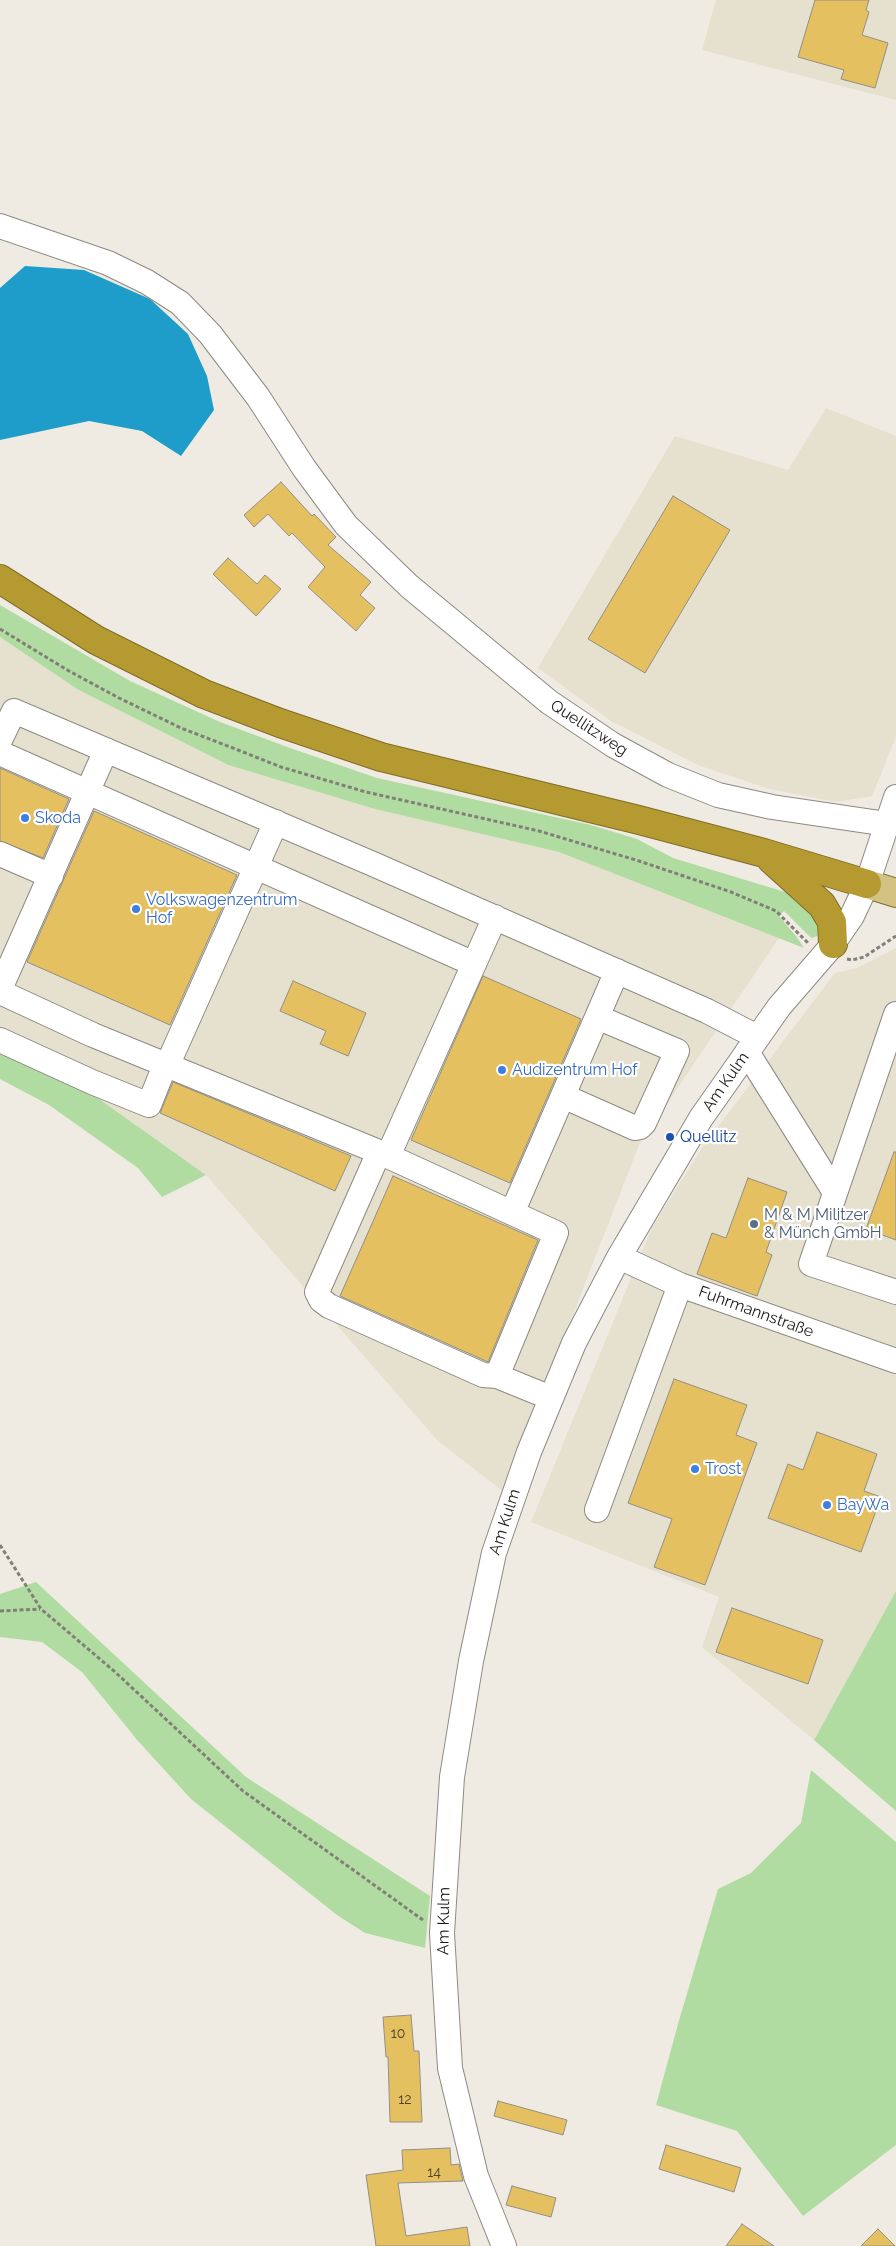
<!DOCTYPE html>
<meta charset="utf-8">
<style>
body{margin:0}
canvas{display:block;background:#efebe2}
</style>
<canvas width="896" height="2246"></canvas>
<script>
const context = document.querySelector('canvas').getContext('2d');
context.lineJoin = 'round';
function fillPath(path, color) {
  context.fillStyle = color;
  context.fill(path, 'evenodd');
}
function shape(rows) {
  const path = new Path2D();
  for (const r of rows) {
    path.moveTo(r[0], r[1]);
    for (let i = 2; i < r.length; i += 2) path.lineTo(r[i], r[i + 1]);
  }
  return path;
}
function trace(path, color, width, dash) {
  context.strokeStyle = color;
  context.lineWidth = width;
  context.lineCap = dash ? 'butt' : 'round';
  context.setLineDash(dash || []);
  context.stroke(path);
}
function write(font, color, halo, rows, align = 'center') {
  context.font = font + ' Raleway,sans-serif';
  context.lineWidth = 4.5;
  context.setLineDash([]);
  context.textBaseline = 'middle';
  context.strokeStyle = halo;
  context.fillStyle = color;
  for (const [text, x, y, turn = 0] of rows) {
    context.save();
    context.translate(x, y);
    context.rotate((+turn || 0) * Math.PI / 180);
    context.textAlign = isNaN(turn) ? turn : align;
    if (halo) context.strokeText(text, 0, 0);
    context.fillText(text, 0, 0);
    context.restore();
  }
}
fillPath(shape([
 [716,0,896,0,896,100,702,50],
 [826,408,896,436,896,737,872,796,836,802,769,789,698,765,611,721,538,668,675,436,788,470],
 [0,637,77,689,228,765,375,809,559,852,779,938,639,1145,504,1492,438,1441,206,1175,54,1067,0,1044],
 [896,948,896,1591,814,1740,702,1647,719,1597,531,1522,652,1227,704,1145,835,973,857,968]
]), '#e6e0cf');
fillPath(shape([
 [0,605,130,681,220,722,290,748,377,778,591,825,637,839,673,858,795,895,819,913,820,935,812,938,809,936,784,911,779,916,796,936,804,948,559,852,375,809,228,765,77,689,0,637],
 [0,1044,54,1067,206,1175,162,1197,138,1168,49,1105,0,1079],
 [36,1582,246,1777,430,1896,425,1948,365,1933,337,1915,191,1799,138,1741,82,1672,42,1642,0,1637,0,1594],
 [896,1591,896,1811,814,1740],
 [811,1770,896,1842,896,2145,803,2216,737,2131,656,2105,678,2024,718,1889,751,1873,801,1823]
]), '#b1dca1');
fillPath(shape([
 [25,266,84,270,150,299,188,334,207,376,214,410,181,456,142,431,89,421,0,440,0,288]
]), '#1e9dca');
const building = shape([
 [815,0,869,0,866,10,869,12,862,35,888,43,875,88,841,79,844,70,798,57,815,0],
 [281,482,312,516,314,514,336,537,328,545,371,582,360,595,375,608,356,631,308,587,325,567,292,533,289,536,268,514,254,527,244,515,281,482],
 [673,496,730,530,645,673,588,639,673,496],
 [228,558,257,584,265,575,281,589,256,616,213,574,228,558],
 [0,768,69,799,43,858,0,841,0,768],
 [94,811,237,875,170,1025,27,962,94,811],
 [483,976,581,1019,510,1183,411,1140,483,976],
 [293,981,366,1013,348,1056,320,1044,326,1031,280,1011,293,981],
 [173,1082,351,1156,335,1191,160,1113,173,1082],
 [894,1152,896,1152,896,1240,866,1229,894,1152],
 [393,1176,538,1240,488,1362,340,1296,393,1176],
 [748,1178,787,1192,766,1252,772,1255,757,1296,697,1274,712,1233,726,1238,748,1178],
 [674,1379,747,1405,736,1435,757,1443,705,1585,654,1567,672,1519,628,1503,674,1379],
 [817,1432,877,1454,864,1491,881,1497,861,1552,768,1518,788,1464,803,1470,817,1432],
 [732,1608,823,1640,808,1684,716,1652,732,1608],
 [411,2015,414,2051,419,2051,422,2122,390,2122,388,2057,386,2057,383,2017,411,2015],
 [498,2101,567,2120,563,2135,494,2116,498,2101],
 [666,2145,741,2168,734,2192,659,2169,666,2145],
 [450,2148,451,2165,459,2164,463,2181,398,2183,406,2236,467,2227,470,2246,376,2246,366,2175,403,2170,402,2150,450,2148],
 [512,2186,556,2198,551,2217,506,2205,512,2186],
 [742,2224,774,2246,726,2246,742,2224],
 [878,2229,895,2246,861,2246,878,2229]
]);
fillPath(building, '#e4c061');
trace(building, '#938f87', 1);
const minor = shape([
 [0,226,108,263,147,282,180,303,210,334,258,397,304,468,346,525,409,586,549,702,613,745,668,775,718,795,772,807,887,824],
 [0,740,14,711,373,864,707,1011,757,1037],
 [0,753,474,964],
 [0,854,51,876],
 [0,989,106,750],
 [0,992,93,1035,379,1152,556,1233,497,1376,551,1398],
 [896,1014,811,1264,896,1292],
 [0,1040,92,1082,149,1105,165,1065],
 [747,1052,834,1191],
 [167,1066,276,822],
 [563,1096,635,1128,640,1127,644,1123,677,1051,597,1017],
 [379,1152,317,1292,321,1300,329,1306,483,1375,497,1376],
 [388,1156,495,917],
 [512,1213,617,971],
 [619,1257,680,1285,896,1361],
 [597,1510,680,1285],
 [504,2246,476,2176,450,2068,442,1933,452,1777,471,1661,494,1553,529,1452,574,1343,619,1257,701,1118,779,1007,830,948,852,916,867,884,896,797]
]);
const major = shape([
 [867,884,896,893]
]);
const highway = shape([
 [0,579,96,640,204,694,280,723,381,757,639,820,764,853,867,884],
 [771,859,822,905,832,922,833,944]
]);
trace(minor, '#8d8a82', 26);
trace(major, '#7f6d28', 30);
trace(highway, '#7f6d28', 30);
trace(shape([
 [0,629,69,671,119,698,181,728,238,750,281,767,366,792,539,831,639,861,731,892,776,911,808,943],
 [847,959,852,960,864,957,896,936],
 [0,1545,41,1609,114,1671,243,1791,423,1920],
 [0,1611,40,1609]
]), '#827f79', 3, [4, 2.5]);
trace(minor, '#fff', 24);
trace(major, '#d2c283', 28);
trace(highway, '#b49a31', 28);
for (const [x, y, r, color] of [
 [25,818,5,"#3f7fe0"],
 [136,909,5,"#3f7fe0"],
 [502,1070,5,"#3f7fe0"],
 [670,1137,5,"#1a4fb4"],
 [754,1224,5,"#5c6f8a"],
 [695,1469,5,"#3f7fe0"],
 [827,1505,5,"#3f7fe0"]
]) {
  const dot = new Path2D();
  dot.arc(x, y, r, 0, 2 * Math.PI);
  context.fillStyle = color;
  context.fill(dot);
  trace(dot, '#fff', 2);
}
write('14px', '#4e442a', null, [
 ["10",398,2034],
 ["12",405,2100],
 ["14",434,2173]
]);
write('16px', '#1c1a17', '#fff', [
 ["Quellitzweg",589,728,33],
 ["Am Kulm",726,1082,-55],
 ["Fuhrmannstraße",756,1312,20],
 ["Am Kulm",505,1522,-72],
 ["Am Kulm",444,1921,-89]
]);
write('16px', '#366cbe', '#fff', [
 ["Skoda",35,818],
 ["Volkswagenzentrum",146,900],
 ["Hof",146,918],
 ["Audizentrum Hof",512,1070],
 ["Trost",705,1469],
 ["BayWa",837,1505]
], 'left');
write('16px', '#164399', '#fff', [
 ["Quellitz",680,1137]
], 'left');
write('16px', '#4e5e75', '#fff', [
 ["M & M Militzer",764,1215],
 ["& Münch GmbH",764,1233]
], 'left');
</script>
